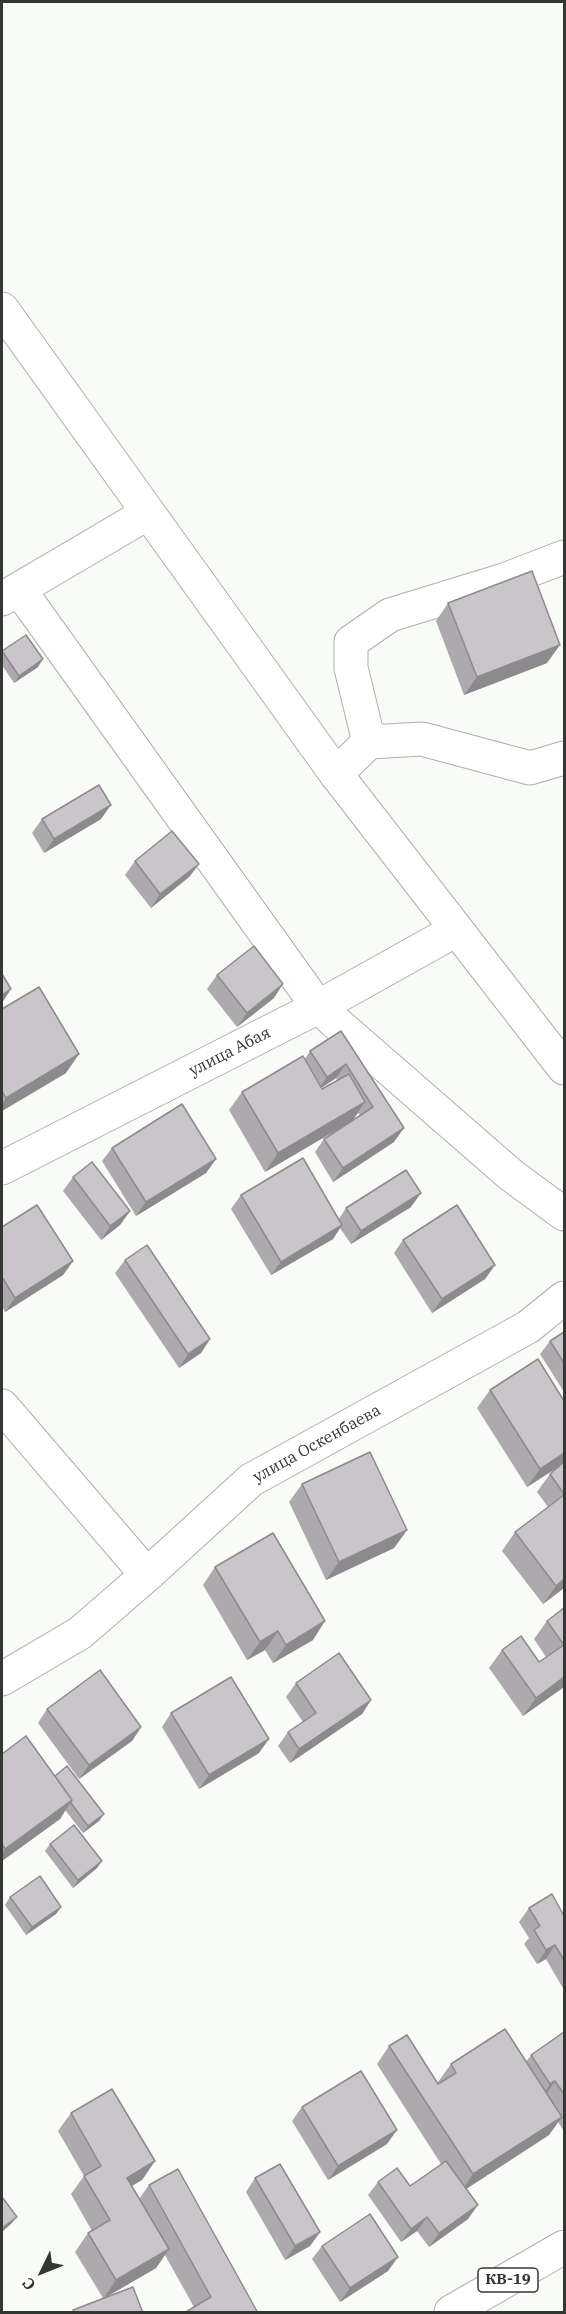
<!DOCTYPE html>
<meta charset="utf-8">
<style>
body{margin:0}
#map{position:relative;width:566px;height:2314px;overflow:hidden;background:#f8fbf6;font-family:"IBM Plex Serif",serif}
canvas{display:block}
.frame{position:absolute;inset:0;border:3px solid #353735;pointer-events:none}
.north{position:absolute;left:12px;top:2242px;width:60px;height:60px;-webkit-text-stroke:4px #fff;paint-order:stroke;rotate:227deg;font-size:16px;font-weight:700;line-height:24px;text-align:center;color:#353735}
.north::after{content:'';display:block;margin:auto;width:21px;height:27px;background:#353735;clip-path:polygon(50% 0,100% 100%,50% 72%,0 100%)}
</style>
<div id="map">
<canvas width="566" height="2314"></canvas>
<div class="frame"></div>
<div class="north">С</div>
</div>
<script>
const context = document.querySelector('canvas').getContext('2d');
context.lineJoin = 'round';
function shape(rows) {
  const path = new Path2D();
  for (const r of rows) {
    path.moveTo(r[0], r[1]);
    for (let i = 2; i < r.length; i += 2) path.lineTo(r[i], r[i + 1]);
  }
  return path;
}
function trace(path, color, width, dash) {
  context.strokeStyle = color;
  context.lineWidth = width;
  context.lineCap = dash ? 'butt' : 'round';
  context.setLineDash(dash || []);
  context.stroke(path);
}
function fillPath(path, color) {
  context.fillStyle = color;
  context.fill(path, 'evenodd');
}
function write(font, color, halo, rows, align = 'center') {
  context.font = font + ' "IBM Plex Serif",serif';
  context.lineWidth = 6;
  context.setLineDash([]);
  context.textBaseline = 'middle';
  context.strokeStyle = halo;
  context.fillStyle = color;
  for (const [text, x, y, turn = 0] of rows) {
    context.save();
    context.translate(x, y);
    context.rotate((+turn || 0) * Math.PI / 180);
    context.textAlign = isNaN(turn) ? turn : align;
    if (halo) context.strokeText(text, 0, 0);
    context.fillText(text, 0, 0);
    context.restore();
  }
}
const minor = shape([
 [19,589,318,1007,511,1175,564,1214],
 [2,599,148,513],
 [369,742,351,668,351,642,390,615,504,580,564,557],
 [336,774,369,742,422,739,530,768,564,758],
 [2,1168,318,1007,456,930],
 [2,1406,147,1575],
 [2,1679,80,1633,147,1575,251,1480,528,1327,564,1298]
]);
const major = shape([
 [2,309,336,774,564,1068],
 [451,2312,564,2247]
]);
trace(minor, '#adb0ab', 35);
trace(major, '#adb0ab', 35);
trace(minor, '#fff', 33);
trace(major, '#fff', 33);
fillPath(shape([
 [448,603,547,663,464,695,436,621],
 [2,651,38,667,14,683,2,665],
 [42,819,101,819,44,853,32,833],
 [135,861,199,864,189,877,151,908,125,875],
 [217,975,274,998,237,1027,207,989],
 [2,1009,66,1073,2,1111],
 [341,1031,394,1142,333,1182,315,1152,324,1139,346,1124,265,1172,229,1110,242,1092,305,1059,310,1051],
 [336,1078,337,1080,322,1089,321,1088],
 [358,1113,360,1115,353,1120],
 [112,1148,216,1159,206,1173,136,1216,102,1161],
 [73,1177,130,1211,120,1225,101,1240,63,1191],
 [241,1195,339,1219,346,1208,411,1207,351,1244,340,1228,333,1239,271,1275,231,1209],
 [2,1227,73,1261,63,1275,5,1312,2,1306],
 [403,1240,495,1265,485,1279,432,1313,394,1253],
 [125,1260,210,1339,201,1353,179,1368,115,1273],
 [564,1332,564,1392,540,1354,550,1341],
 [490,1390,564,1401,564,1588,543,1604,502,1551,515,1532,548,1507,537,1492,550,1474,557,1468,527,1487,477,1408],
 [302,1484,407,1530,394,1548,326,1580,289,1502],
 [215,1567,313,1640,273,1663,265,1650,247,1660,203,1585],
 [564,1608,564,1687,523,1716,489,1668,502,1650,539,1662,546,1657,534,1639,547,1621],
 [296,1683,371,1700,362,1714,290,1763,278,1746,288,1732,303,1722,286,1697],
 [47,1709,141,1727,132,1741,79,1779,38,1723],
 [171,1713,259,1753,199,1789,162,1727],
 [2,1754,55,1776,104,1814,99,1821,83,1833,65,1810,60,1819,2,1861],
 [50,1844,102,1861,97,1868,73,1888,45,1851],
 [10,1897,61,1907,56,1914,26,1935,5,1905],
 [529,1908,564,1916,564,1990,546,1959,537,1964,524,1944,529,1938,519,1922],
 [564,2032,564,2131,558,2122,549,2135,466,2189,468,2219,429,2247,417,2231,401,2242,368,2195,378,2182,410,2186,441,2164,377,2064,389,2046,438,2082,451,2064,526,2062,531,2055],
 [302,2107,387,2144,328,2180,292,2121],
 [71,2113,155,2161,142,2180,132,2186,139,2199,149,2185,258,2313,194,2307,165,2255,156,2268,106,2297,143,2313,72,2313,73,2310,103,2298,75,2252,88,2233,92,2231,71,2194,84,2176,58,2131],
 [255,2178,320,2232,310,2246,285,2260,246,2192],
 [322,2246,388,2271,340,2302,312,2259]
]), '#ada9ae');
fillPath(shape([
 [560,645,547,663,464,695,477,677],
 [43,659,38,667,14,683,19,676],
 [111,805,101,819,44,853,54,839],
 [199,864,189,877,151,908,160,894],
 [283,984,274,998,237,1027,247,1013],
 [11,989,2,1003,2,995],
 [79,1054,66,1073,2,1111,2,1104,6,1098],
 [346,1064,336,1078,317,1091,327,1077],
 [365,1102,352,1121,265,1172,278,1153],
 [404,1128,394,1142,333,1182,343,1168],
 [216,1159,206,1173,136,1216,146,1202],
 [421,1193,411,1207,351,1244,361,1231],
 [130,1211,120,1225,101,1240,110,1226],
 [342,1225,333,1239,271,1275,281,1262],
 [73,1261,63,1275,5,1312,15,1298],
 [495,1265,485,1279,432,1313,442,1299],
 [210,1339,201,1353,179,1368,188,1354],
 [564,1453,564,1463,527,1487,540,1469],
 [407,1530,394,1548,326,1580,339,1562],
 [564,1579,564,1588,543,1604,556,1586],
 [325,1621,313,1640,273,1663,286,1645],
 [278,1631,265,1650,247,1660,260,1642],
 [564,1677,564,1687,523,1716,536,1698],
 [371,1700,362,1714,290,1763,299,1749],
 [141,1727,132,1741,79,1779,89,1765],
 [269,1739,259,1753,199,1789,209,1775],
 [72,1800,60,1819,2,1861,2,1854,5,1849],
 [104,1814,99,1821,83,1833,88,1826],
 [102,1861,97,1868,73,1888,78,1880],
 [61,1907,56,1914,26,1935,32,1927],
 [555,1945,546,1959,537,1964,546,1950],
 [555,2081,543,2099,538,2103,550,2084],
 [562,2117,549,2135,460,2193,473,2174],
 [397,2130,387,2144,328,2180,338,2166],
 [155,2161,142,2180,114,2196,127,2178],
 [478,2205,468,2219,429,2247,439,2233],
 [17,2217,11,2224,2,2232,2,2228],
 [427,2217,417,2231,401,2242,411,2229],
 [320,2232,310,2246,285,2260,295,2246],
 [169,2249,156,2268,103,2299,116,2280],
 [398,2257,388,2271,340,2302,350,2288]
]), '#8d8a8d');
const building = shape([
 [532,571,560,645,477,677,448,603,532,571],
 [26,635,43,659,19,676,2,651,26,635],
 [99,785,111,805,54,839,42,819,99,785],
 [172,831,199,864,160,894,135,861,172,831],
 [254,946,283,984,247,1013,217,975,254,946],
 [2,974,11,989,2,995,2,974],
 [39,987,79,1054,6,1098,2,1091,2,1009,39,987],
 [341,1031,404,1128,343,1168,324,1139,373,1107,346,1064,327,1077,310,1051,341,1031],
 [303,1056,322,1089,349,1074,365,1102,278,1153,242,1092,303,1056],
 [182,1104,216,1159,146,1202,112,1148,182,1104],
 [303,1158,342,1225,281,1262,241,1195,303,1158],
 [92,1162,130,1211,110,1226,73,1177,92,1162],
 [406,1170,421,1193,361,1231,346,1208,406,1170],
 [37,1205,73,1261,15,1298,2,1277,2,1227,37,1205],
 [457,1205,495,1265,442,1299,403,1240,457,1205],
 [147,1245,210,1339,188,1354,125,1260,147,1245],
 [564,1332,564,1363,550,1341,564,1332],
 [538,1359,564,1401,564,1453,540,1469,490,1390,538,1359],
 [370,1452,407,1530,339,1562,302,1484,370,1452],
 [564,1462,564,1494,550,1474,564,1462],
 [564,1495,564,1579,556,1586,515,1532,564,1495],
 [273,1533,325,1621,286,1645,278,1631,260,1642,215,1567,273,1533],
 [564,1608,564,1677,536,1698,502,1650,521,1636,539,1662,564,1645,547,1621,564,1608],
 [339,1653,371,1700,299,1749,288,1732,316,1713,296,1683,339,1653],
 [100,1670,141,1727,89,1765,47,1709,100,1670],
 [231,1677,269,1739,209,1775,171,1713,231,1677],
 [26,1736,72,1800,5,1849,2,1844,2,1754,26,1736],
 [67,1766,104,1814,88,1826,71,1803,72,1800,55,1776,67,1766],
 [74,1825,102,1861,78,1880,50,1844,74,1825],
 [40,1876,61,1907,32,1927,10,1897,40,1876],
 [552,1894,564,1916,564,1960,555,1945,546,1950,534,1930,540,1926,529,1908,552,1894],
 [505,2029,562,2117,473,2174,389,2046,407,2035,438,2084,456,2073,451,2064,505,2029],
 [564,2032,564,2094,555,2081,550,2084,531,2055,564,2032],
 [361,2071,397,2130,338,2166,302,2107,361,2071],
 [112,2089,155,2161,127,2178,169,2249,116,2280,88,2233,110,2220,84,2176,101,2166,71,2113,112,2089],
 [446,2161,478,2205,439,2233,427,2217,411,2229,378,2182,397,2168,410,2186,446,2161],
 [280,2164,320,2232,295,2246,255,2178,280,2164],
 [178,2169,258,2313,184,2313,211,2297,149,2185,178,2169],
 [2,2197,17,2217,2,2228,2,2197],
 [370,2214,398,2257,350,2288,322,2246,370,2214],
 [133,2287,143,2313,74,2313,73,2310,133,2287]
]);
fillPath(building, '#c9c5ca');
trace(building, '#8d8a8d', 1.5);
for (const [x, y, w] of [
 [508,2280,60]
]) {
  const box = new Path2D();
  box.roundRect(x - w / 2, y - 12, w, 24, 4.5);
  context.fillStyle = '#fff';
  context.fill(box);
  trace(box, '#353735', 1.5);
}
write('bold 15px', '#353735', null, [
 ["КВ-19",508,2280]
]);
write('16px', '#353735', '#fff', [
 ["улица Абая",230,1052,-27],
 ["улица Оскенбаева",317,1444,-29]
]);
</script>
